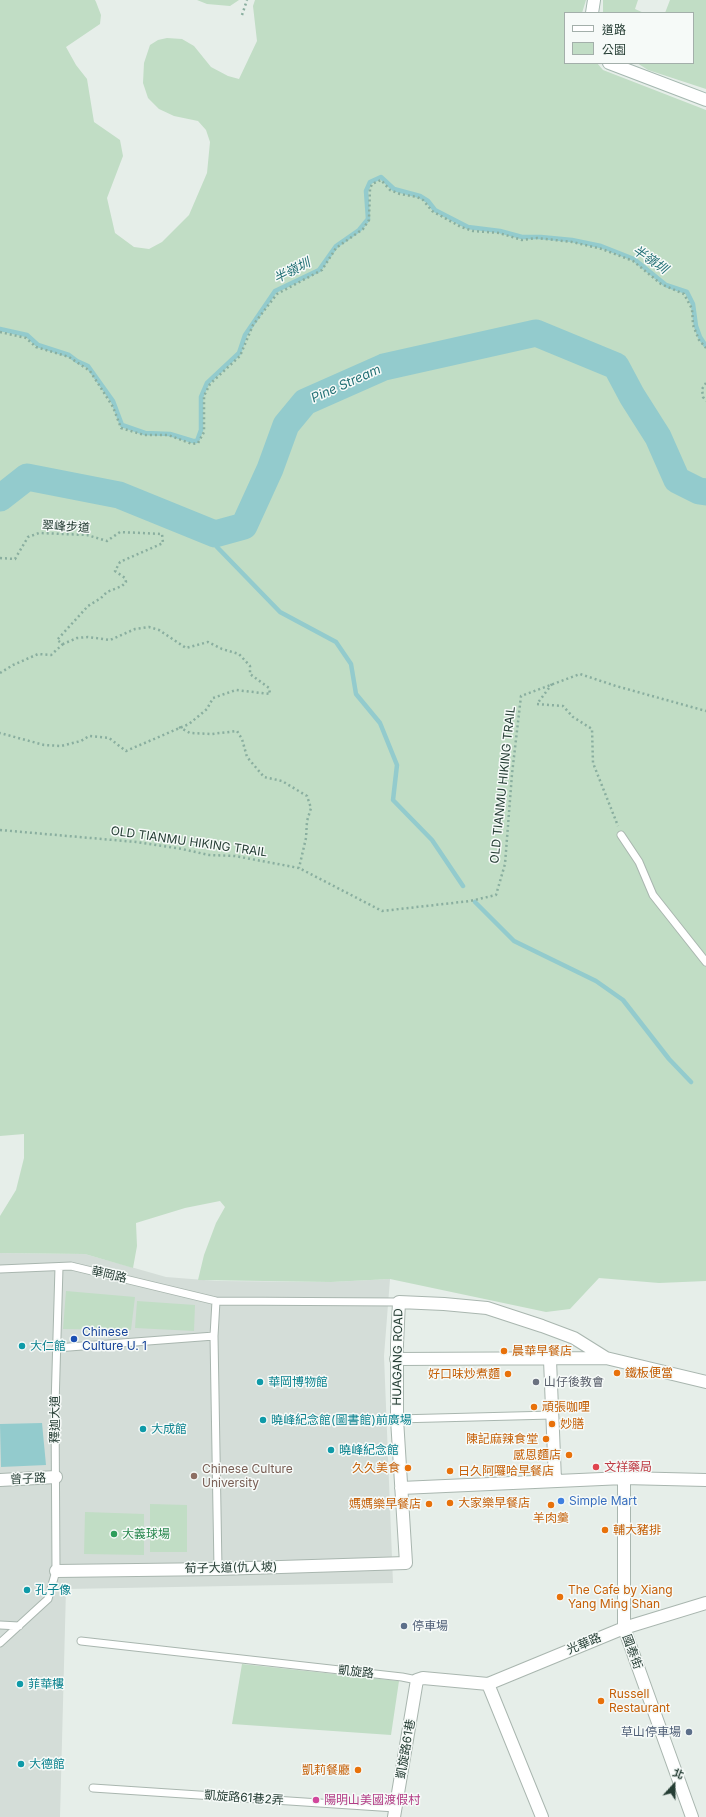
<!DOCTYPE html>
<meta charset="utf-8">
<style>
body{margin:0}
#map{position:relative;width:706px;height:1817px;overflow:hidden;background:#e6eee9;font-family:Inter,"Noto Sans TC",sans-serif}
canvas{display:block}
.legend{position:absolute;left:564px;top:12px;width:130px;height:52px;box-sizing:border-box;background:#f6faf8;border:1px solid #a3afaa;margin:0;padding:5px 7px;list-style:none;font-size:12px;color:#263e35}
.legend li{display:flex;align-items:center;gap:8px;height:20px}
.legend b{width:20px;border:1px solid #a3afaa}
.north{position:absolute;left:654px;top:1765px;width:40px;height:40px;-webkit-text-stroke:3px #f6faf8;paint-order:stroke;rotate:21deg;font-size:11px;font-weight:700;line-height:16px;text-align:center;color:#263e35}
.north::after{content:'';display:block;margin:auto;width:14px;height:18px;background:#263e35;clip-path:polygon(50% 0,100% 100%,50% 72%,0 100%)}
</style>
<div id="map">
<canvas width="706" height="1817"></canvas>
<ul class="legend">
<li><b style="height:5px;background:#fff"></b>道路</li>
<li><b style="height:11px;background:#c1ddc5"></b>公園</li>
</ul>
<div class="north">北</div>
</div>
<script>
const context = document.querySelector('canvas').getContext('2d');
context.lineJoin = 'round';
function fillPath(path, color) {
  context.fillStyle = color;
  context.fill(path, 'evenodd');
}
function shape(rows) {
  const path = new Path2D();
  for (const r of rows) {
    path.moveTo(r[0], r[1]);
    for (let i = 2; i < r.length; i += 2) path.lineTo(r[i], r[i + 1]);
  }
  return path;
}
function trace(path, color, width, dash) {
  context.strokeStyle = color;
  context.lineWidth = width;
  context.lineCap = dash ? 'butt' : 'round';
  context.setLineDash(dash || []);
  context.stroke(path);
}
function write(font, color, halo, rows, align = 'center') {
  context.font = font + ' Inter,"Noto Sans TC",sans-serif';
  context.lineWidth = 3;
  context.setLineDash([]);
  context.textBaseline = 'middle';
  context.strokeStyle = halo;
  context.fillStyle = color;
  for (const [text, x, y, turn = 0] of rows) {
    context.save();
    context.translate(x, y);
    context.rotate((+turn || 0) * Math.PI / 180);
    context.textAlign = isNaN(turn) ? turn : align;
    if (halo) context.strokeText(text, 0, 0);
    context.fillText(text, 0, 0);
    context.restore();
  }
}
fillPath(shape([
 [0,1253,85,1254,166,1277,217,1281,331,1282,390,1279,384,1356,393,1583,66,1589,60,1817,0,1817]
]), '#d4ddd8');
fillPath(shape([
 [0,0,95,0,96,2,101,15,100,24,66,47,76,65,87,79,94,122,120,140,123,156,107,198,115,233,134,247,149,249,162,242,189,215,207,173,210,142,206,130,198,121,174,116,159,109,148,98,143,83,144,63,150,45,158,40,167,38,182,39,194,46,211,67,228,76,239,79,257,41,253,6,255,0,586,0,582,13,565,13,565,63,597,63,603,70,706,110,706,1281,659,1283,599,1278,570,1309,546,1312,390,1279,331,1282,198,1280,204,1255,216,1223,225,1207,220,1201,185,1208,136,1223,137,1246,133,1268,85,1254,0,1253,0,1216,16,1190,24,1158,24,1134,0,1136],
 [197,0,239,0,230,6,207,4],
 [603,0,638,0,635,9,644,13,603,13],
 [670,0,706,0,706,89,648,70,637,63,693,63,693,13,665,13],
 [66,1291,135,1297,131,1330,63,1329],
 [137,1301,195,1305,194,1331,135,1328],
 [150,1504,187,1505,187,1552,150,1552],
 [85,1512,144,1514,144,1555,84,1554],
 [242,1664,399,1681,391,1735,232,1724]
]), '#c1ddc5');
fillPath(shape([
 [42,1423,46,1465,1,1467,0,1424]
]), '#93cbcd');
trace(shape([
 [0,329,27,335,38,345,69,355,77,361,88,366,113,401,122,425,145,433,170,434,193,441,197,441,201,430,201,397,207,383,239,353,245,335,275,291,319,270,336,246,359,230,368,219,366,191,370,182,381,177,394,189,420,196,428,201,435,210,468,227,500,231,522,237,541,237,572,240,601,246,634,259,666,285,687,292,693,304,696,326,700,337,706,346],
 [215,534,217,547,280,612,336,642,351,664,356,694,380,723,397,765,393,800,432,840,463,886],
 [475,902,514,941,596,981,623,1000,669,1059,691,1082]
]), '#93cbcd', 4.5);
trace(shape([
 [0,498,27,477,119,495,215,534,244,526,270,469,286,425,305,402,384,367,536,333,616,366,632,396,658,437,677,480,699,491,706,492]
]), '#93cbcd', 27);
const lane = shape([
 [621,835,639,862,653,895,706,962],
 [0,1269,71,1266,216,1301,399,1302],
 [216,1301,214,1336,218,1569],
 [56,1348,214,1336],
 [397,1419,552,1415],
 [0,1625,19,1626],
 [81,1641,402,1677,417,1680],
 [0,1643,48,1599,56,1571,55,1406,59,1267],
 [93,1788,395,1808]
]);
const street = shape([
 [396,1359,606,1358],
 [550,1360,555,1480],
 [624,1478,624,1628,692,1817],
 [0,1480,56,1477],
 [401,1488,624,1478,706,1480],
 [56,1571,218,1569,406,1563,397,1419,397,1344,399,1302,444,1304,487,1308,542,1326,574,1338,606,1358,706,1382],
 [488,1684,542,1817],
 [394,1817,417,1680,423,1678,488,1684,624,1628,706,1603]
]);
const secondary = shape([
 [592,13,594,0],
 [609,63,706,100]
]);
trace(lane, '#a9b6af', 9);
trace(street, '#a9b6af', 14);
trace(secondary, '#a5b8b0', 14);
trace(shape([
 [242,15,247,0],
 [0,332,26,338,36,347,69,357,90,371,113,407,121,428,144,435,168,435,192,444,198,443,204,432,204,396,210,384,240,356,253,325,277,294,322,270,336,248,363,229,369,220,370,189,372,184,381,180,390,190,400,194,417,197,423,200,432,211,461,227,473,231,499,233,522,240,537,238,572,242,602,249,633,261,661,284,684,294,692,309,693,325,699,340,706,348],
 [706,383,702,389,703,397,706,401],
 [0,558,15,559,28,537,39,533,87,535,107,541,120,532,162,534,163,543,120,562,115,571,125,578,126,582,122,586,107,592,101,598,88,606,57,640,63,644,77,638,88,637,110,640,135,629,149,627,159,630,186,648,208,642,222,649,239,654,250,666,250,674,269,688,270,694,236,690,213,698,207,709,189,724,126,751,109,738,89,736,81,741,61,746,44,745,0,733],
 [0,673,13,665,38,654,51,655,63,644],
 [552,684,537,704,563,706,573,717,592,729,593,763,618,826],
 [179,727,190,733,212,734,237,731,242,739,247,757,264,777,282,781,307,796,311,808,307,821,306,838,299,868],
 [0,830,136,842,182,849,209,855,235,856,299,868,382,911,470,901,496,895,505,864,512,774,521,696,580,674,616,686,706,711]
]), '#89ae9f', 2.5, [2, 3]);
trace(lane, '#fff', 7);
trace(street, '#fff', 12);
trace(secondary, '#fff', 12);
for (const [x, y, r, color] of [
 [74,1339,4,"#1a4fb4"],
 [22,1346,4,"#0f9aa8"],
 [504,1351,4,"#e8710a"],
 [617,1373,4,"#e8710a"],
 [508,1374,4,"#e8710a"],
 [260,1382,4,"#0f9aa8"],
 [536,1382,4,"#6b7280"],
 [534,1407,4,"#e8710a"],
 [263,1420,4,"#0f9aa8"],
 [552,1424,4,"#e8710a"],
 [143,1429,4,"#0f9aa8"],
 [546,1439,4,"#e8710a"],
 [331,1450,4,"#0f9aa8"],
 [569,1455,4,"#e8710a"],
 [596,1467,4,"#e0444e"],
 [408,1468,4,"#e8710a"],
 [450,1471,4,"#e8710a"],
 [194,1476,4,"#8d6e63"],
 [561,1501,4,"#3f7fe0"],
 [450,1503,4,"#e8710a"],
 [429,1504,4,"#e8710a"],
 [551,1505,4,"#e8710a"],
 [605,1530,4,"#e8710a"],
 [114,1534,4,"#2e9e5b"],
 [27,1590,4,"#0f9aa8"],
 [560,1597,4,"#e8710a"],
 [404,1626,4,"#5c6f8a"],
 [20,1684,4,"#0f9aa8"],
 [601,1701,4,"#e8710a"],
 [689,1732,4,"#5c6f8a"],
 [21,1764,4,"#0f9aa8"],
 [358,1770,4,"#e8710a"],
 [316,1800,4,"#d1479c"]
]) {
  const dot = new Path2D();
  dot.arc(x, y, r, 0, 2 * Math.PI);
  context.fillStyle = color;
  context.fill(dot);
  trace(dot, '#f6faf8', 1.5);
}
write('12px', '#263e35', '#f6faf8', [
 ["翠峰步道",66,527,3],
 ["OLD TIANMU HIKING TRAIL",503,785,-84],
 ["OLD TIANMU HIKING TRAIL",189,842,8],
 ["華岡路",109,1275,13],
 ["HUAGANG ROAD",398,1357,-89],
 ["釋迦大道",55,1419,-90],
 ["曾子路",28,1479,-3],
 ["荀子大道(仇人坡)",231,1568,-1],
 ["光華路",584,1644,-23],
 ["國泰街",632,1652,70],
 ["凱旋路",356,1672,6],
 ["凱旋路61巷",406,1749,-80],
 ["凱旋路61巷2弄",244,1798,4]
]);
write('12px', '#164399', '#f6faf8', [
 ["Chinese",82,1332],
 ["Culture U. 1",82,1346]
], 'left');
write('12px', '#0d838f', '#f6faf8', [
 ["大仁館",30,1346],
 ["華岡博物館",268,1382],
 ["曉峰紀念館(圖書館)前廣場",271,1420],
 ["大成館",151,1429],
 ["曉峰紀念館",339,1450],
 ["孔子像",35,1590],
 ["菲華樓",28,1684],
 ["大德館",29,1764]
], 'left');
write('12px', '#c56008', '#f6faf8', [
 ["晨華早餐店",512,1351],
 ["鐵板便當",625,1373],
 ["好口味炒煮麵",500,1374,"right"],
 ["頑張咖哩",542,1407],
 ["妙膳",560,1424],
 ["陳記麻辣食堂",538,1439,"right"],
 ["感恩麵店",561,1455,"right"],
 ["久久美食",400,1468,"right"],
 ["日久阿囉哈早餐店",458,1471],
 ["大家樂早餐店",458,1503],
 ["媽媽樂早餐店",421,1504,"right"],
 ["羊肉羹",551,1518,"center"],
 ["輔大豬排",613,1530],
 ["The Cafe by Xiang",568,1590],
 ["Yang Ming Shan",568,1604],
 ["Russell",609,1694],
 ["Restaurant",609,1708],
 ["凱莉餐廳",350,1770,"right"]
], 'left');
write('12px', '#5b616d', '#f6faf8', [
 ["山仔後教會",544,1382]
], 'left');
write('12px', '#be3a42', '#f6faf8', [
 ["文祥藥局",604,1467]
], 'left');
write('12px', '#785e54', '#f6faf8', [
 ["Chinese Culture",202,1469],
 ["University",202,1483]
], 'left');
write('12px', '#366cbe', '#f6faf8', [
 ["Simple Mart",569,1501]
], 'left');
write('12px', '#27864d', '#f6faf8', [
 ["大義球場",122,1534]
], 'left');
write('12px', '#4e5e75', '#f6faf8', [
 ["停車場",412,1626],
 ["草山停車場",681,1732,"right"]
], 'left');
write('12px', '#b23c85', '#f6faf8', [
 ["陽明山美國渡假村",324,1800]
], 'left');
write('italic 13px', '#247176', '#f6faf8', [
 ["半嶺圳",650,260,34],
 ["半嶺圳",292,271,-27],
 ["Pine Stream",346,384,-24]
]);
</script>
